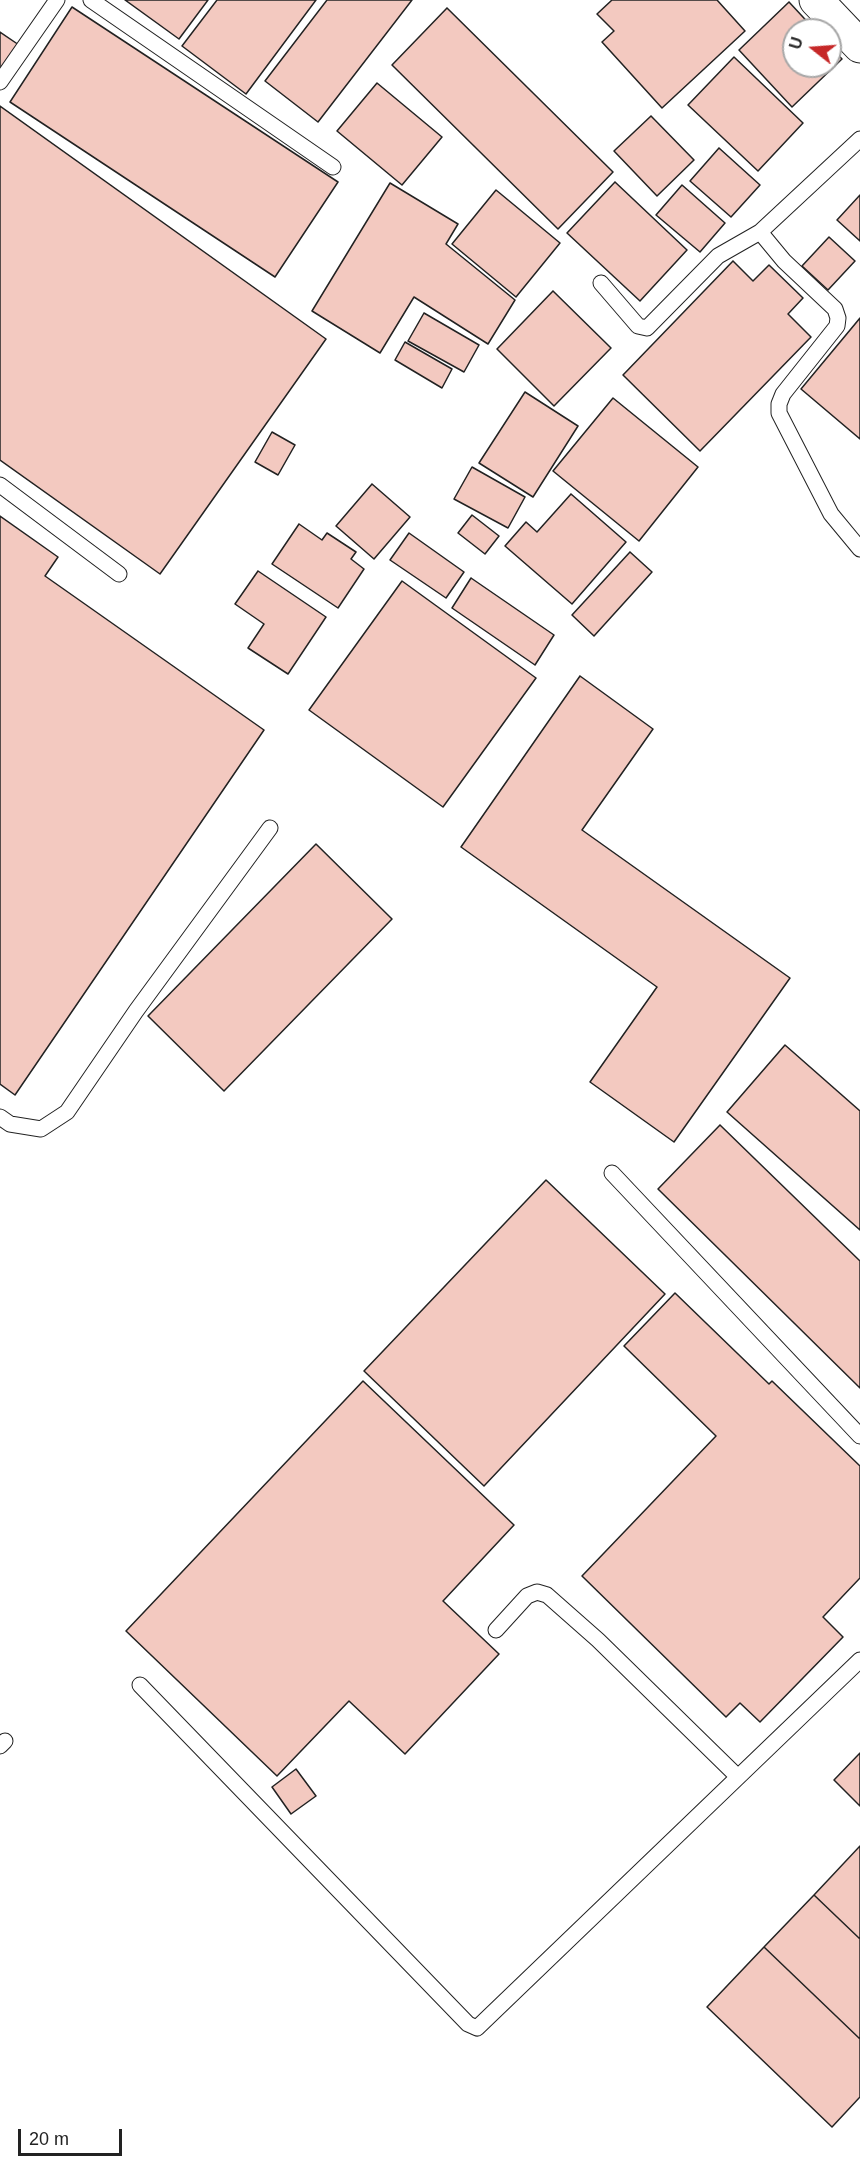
<!DOCTYPE html>
<style>
body{margin:0}
#map{position:relative;width:860px;height:2174px;overflow:hidden;background:#fff;font-family:Helvetica,sans-serif}
canvas{display:block}
.north{position:absolute;left:782px;top:18px;width:60px;height:60px;box-sizing:border-box;background:#fff;border:2px solid #a7a7a7;border-radius:50%;rotate:287deg;font-size:16px;font-weight:700;line-height:24px;text-align:center;color:#222}
.north::after{content:'';display:block;margin:auto;width:21px;height:27px;background:#c62828;clip-path:polygon(50% 0,100% 100%,50% 72%,0 100%)}
.scale{position:absolute;left:18px;top:2129px;width:104px;height:27px;box-sizing:border-box;border:3px solid #222;border-top:0;padding-left:8px;font-size:18px;line-height:21px;white-space:nowrap;color:#222;-webkit-text-stroke:4px #fff;paint-order:stroke}
</style>
<div id="map">
<canvas width="860" height="2174"></canvas>
<div class="north">U</div>
<div class="scale">20 m</div>
</div>
<script>
const context = document.querySelector('canvas').getContext('2d');
context.lineJoin = 'round';
function fillPath(path, color) {
  context.fillStyle = color;
  context.fill(path, 'evenodd');
}
function shape(rows) {
  const path = new Path2D();
  for (const r of rows) {
    path.moveTo(r[0], r[1]);
    for (let i = 2; i < r.length; i += 2) path.lineTo(r[i], r[i + 1]);
  }
  return path;
}
function trace(path, color, width, dash) {
  context.strokeStyle = color;
  context.lineWidth = width;
  context.lineCap = dash ? 'butt' : 'round';
  context.setLineDash(dash || []);
  context.stroke(path);
}
const building = shape([
 [125,0,208,0,179,39,125,0],
 [217,0,316,0,246,94,182,46,217,0],
 [327,0,412,0,318,122,265,81,327,0],
 [612,0,717,0,745,31,662,108,602,42,614,31,597,14,612,0],
 [789,2,815,30,794,30,794,66,830,66,830,46,842,59,792,107,739,50,789,2],
 [72,7,338,182,275,277,10,102,72,7],
 [447,8,613,172,558,229,392,65,447,8],
 [0,32,19,45,0,74,0,32],
 [734,57,803,123,758,171,688,105,734,57],
 [377,83,442,137,402,185,337,131,377,83],
 [0,106,326,339,160,574,0,460,0,106],
 [651,116,694,160,657,196,614,151,651,116],
 [719,148,760,185,731,217,690,181,719,148],
 [615,182,687,250,640,301,567,233,615,182],
 [390,183,458,224,446,244,515,300,488,344,414,297,380,353,312,311,390,183],
 [682,185,725,223,700,252,656,215,682,185],
 [496,190,560,243,516,297,452,244,496,190],
 [860,195,860,241,837,220,860,195],
 [829,237,855,261,828,290,802,266,829,237],
 [733,261,753,281,769,265,803,298,788,314,811,337,700,451,623,375,733,261],
 [553,291,611,348,554,406,497,349,553,291],
 [424,313,479,345,464,372,408,341,424,313],
 [860,318,860,439,801,389,860,318],
 [405,342,452,369,442,388,395,360,405,342],
 [525,392,578,426,533,497,479,463,525,392],
 [613,398,698,467,639,541,553,471,613,398],
 [272,432,295,445,278,475,255,462,272,432],
 [472,467,525,497,508,528,454,499,472,467],
 [372,484,410,517,374,559,336,526,372,484],
 [571,494,626,542,572,604,505,546,526,522,537,532,571,494],
 [472,515,499,536,485,554,458,533,472,515],
 [0,516,58,557,45,576,264,730,15,1095,0,1084,0,516],
 [299,524,322,540,327,533,356,552,351,559,364,569,338,608,272,564,299,524],
 [409,533,464,572,446,598,390,560,409,533],
 [630,552,652,572,594,636,572,615,630,552],
 [258,571,326,617,288,674,248,648,264,624,235,604,258,571],
 [471,578,554,635,535,665,452,608,471,578],
 [402,581,536,678,443,807,309,710,402,581],
 [580,676,653,729,582,830,790,978,674,1142,590,1082,657,987,461,847,580,676],
 [316,844,392,919,224,1091,148,1016,316,844],
 [785,1045,860,1111,860,1230,727,1112,785,1045],
 [720,1125,860,1261,860,1388,658,1189,720,1125],
 [546,1180,665,1294,484,1486,364,1371,546,1180],
 [675,1293,769,1384,772,1381,860,1466,860,1578,823,1617,843,1637,760,1722,740,1703,726,1717,582,1576,716,1436,624,1346,675,1293],
 [363,1381,514,1525,443,1601,499,1654,405,1754,349,1701,277,1776,126,1631,363,1381],
 [860,1753,860,1806,834,1780,860,1753],
 [296,1769,316,1796,291,1814,272,1787,296,1769],
 [860,1846,860,1939,814,1895,860,1846],
 [814,1895,860,1939,860,2039,764,1947,814,1895],
 [764,1947,860,2039,860,2097,832,2127,707,2007,764,1947]
]);
fillPath(building, '#f3c9c0');
trace(building, '#222', 1.5);
const service = shape([
 [91,0,333,167],
 [0,82,57,0],
 [860,139,760,232,784,261,835,309,838,318,837,326,783,394,779,404,779,413,831,514,860,549],
 [601,283,638,326,647,328,718,256,760,232],
 [0,485,119,574],
 [0,1117,10,1124,41,1129,67,1112,136,1011,270,828],
 [612,1173,860,1436],
 [496,1630,527,1596,537,1592,547,1595,598,1640,738,1777],
 [140,1685,468,2024,477,2028,860,1660],
 [0,1746,5,1741]
]);
const tertiary = shape([
 [816,0,860,46]
]);
trace(service, '#222', 17);
trace(tertiary, '#222', 35);
trace(service, '#fff', 15);
trace(tertiary, '#fff', 33);
</script>
